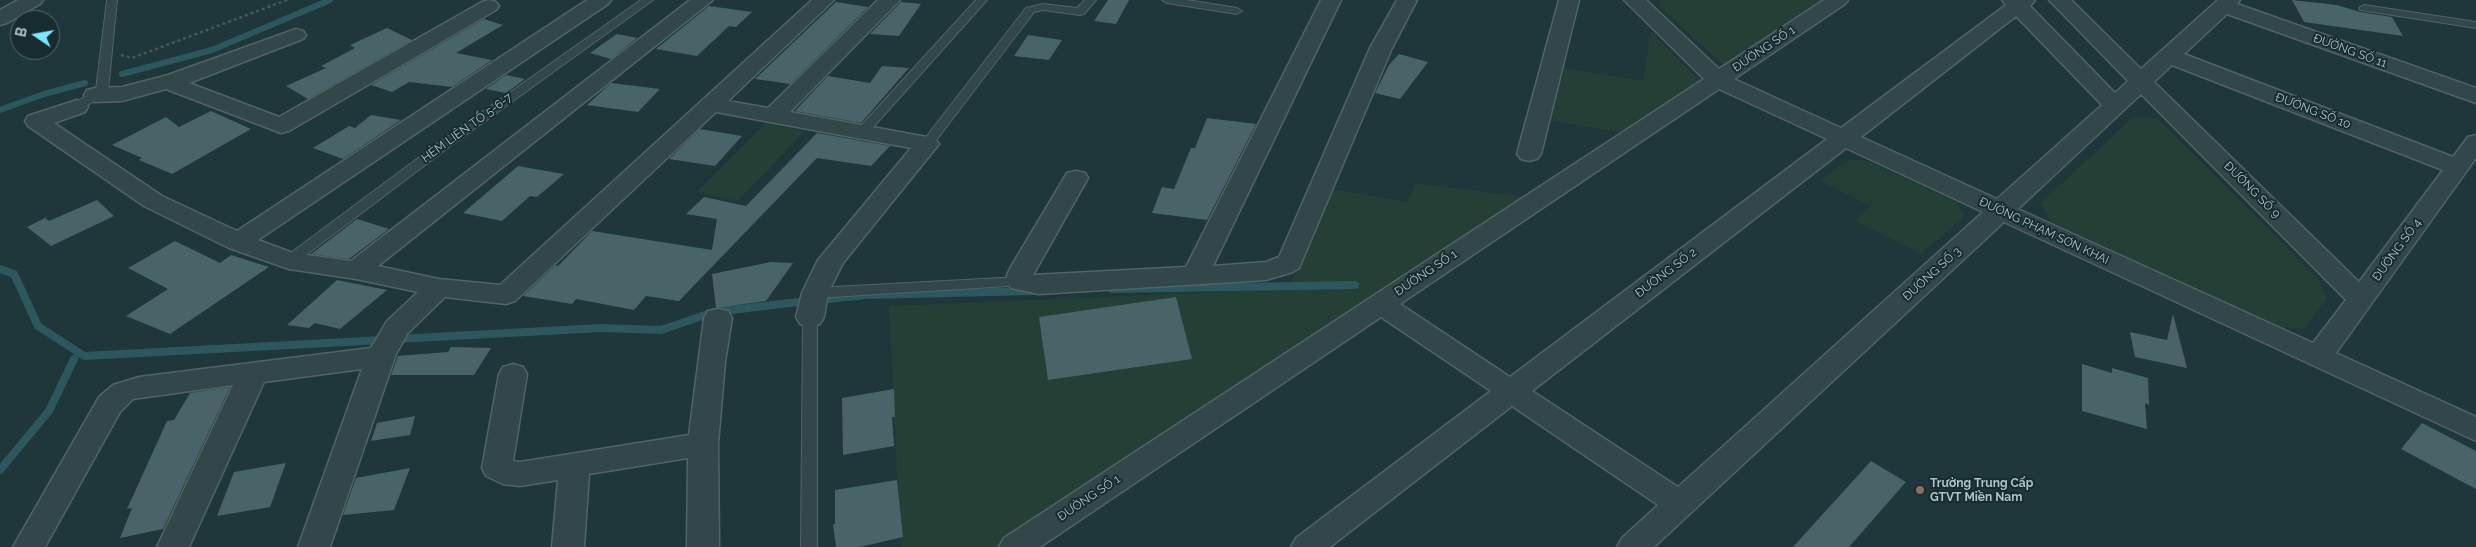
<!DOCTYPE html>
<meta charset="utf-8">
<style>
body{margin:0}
#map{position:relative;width:2476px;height:547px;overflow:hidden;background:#1f363a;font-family:Raleway,sans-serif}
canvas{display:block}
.north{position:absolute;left:10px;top:10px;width:50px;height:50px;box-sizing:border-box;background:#182b2f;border:1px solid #54676c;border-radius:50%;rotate:282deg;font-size:14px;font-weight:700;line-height:20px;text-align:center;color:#adc2c7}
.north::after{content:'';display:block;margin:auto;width:18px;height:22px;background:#7ae6ff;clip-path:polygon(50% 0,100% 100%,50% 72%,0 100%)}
</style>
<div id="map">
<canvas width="2476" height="547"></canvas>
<div class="north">B</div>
</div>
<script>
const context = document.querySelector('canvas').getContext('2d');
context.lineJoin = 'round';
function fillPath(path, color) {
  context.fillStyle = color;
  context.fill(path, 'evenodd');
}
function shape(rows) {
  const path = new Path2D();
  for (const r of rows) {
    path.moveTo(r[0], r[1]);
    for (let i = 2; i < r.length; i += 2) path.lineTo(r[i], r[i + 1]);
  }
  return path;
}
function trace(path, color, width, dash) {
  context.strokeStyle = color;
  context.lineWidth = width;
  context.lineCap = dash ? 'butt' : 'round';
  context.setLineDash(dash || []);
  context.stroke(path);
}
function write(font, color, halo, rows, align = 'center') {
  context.font = font + ' Raleway,sans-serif';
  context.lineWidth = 4;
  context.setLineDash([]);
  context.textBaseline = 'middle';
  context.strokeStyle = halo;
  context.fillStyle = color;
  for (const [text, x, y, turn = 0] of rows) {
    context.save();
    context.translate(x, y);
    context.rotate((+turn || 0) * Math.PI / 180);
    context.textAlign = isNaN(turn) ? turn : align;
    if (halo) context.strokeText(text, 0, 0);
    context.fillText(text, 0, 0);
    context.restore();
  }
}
fillPath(shape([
 [1660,0,1825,0,1724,66,1659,6],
 [1651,32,1701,82,1625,133,1542,119,1556,67,1643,81],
 [2133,117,2157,118,2318,278,2327,298,2304,329,2281,328,2050,221,2041,203],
 [766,123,805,131,738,201,697,192],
 [1848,160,1865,160,1958,203,1964,217,1921,254,1855,221,1871,206,1820,181],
 [1415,183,1527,197,997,547,901,547,889,306,1288,289,1331,189,1407,202]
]), '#243f35');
trace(shape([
 [122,74,212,50,330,0],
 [0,110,44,94,85,83]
]), '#2d575e', 6);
trace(shape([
 [0,269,14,274,38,326,84,356,384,340],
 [1112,289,1355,285],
 [818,300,866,295,1034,291],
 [397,339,601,328,661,330,714,312,807,301],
 [0,470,49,411,74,359]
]), '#2d575e', 8);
fillPath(shape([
 [1108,0,1129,0,1116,24,1094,21],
 [2292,0,2337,5,2360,12,2392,17,2403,36,2304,22],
 [836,2,868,7,790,84,755,79],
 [901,2,921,4,899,36,870,34],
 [709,6,752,12,736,27,729,26,697,56,656,49],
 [484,19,503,25,456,53,492,60,452,87,409,82,392,92,371,85],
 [387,28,412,40,308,99,286,86,326,68,321,66,355,48,350,45],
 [617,34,637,38,611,59,590,53],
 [1028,35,1062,40,1049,60,1014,56],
 [1399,54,1428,62,1400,99,1375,93,1389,65],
 [882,66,909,68,861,123,795,111,828,76,870,83],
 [506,75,525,79,506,93,486,89],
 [611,83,660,89,638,112,587,105],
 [211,111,251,129,172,174,139,160,142,158,112,145,166,117,179,127],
 [371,115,401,120,343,159,313,148,349,126,355,128],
 [1207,118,1256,124,1207,220,1152,213,1162,187,1174,189,1191,148,1195,148],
 [700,129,742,136,715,166,669,159],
 [817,133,890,146,871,166,817,158,679,301,646,296,634,310,576,299,572,304,523,296,556,265,558,266,592,231,712,250,717,219,686,214,704,197,746,206],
 [518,166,564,174,537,197,530,196,502,221,463,213],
 [97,200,114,216,51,246,27,227,45,218,49,221],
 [357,219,389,229,349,259,311,254],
 [175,241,220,263,231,255,269,267,170,334,126,316,168,289,128,268],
 [771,262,793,263,766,301,716,308,712,274],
 [337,280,387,290,340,329,315,323,309,328,287,325],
 [1176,297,1192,359,1048,380,1039,317],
 [2173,314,2187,368,2135,357,2130,332,2167,340],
 [451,347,491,348,474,375,391,375,398,356,448,352],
 [2082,364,2112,373,2112,368,2148,378,2149,405,2145,403,2147,429,2082,411],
 [230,387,163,529,120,538,132,508,127,509,167,421,174,420,190,393],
 [894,389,895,417,892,417,894,446,843,455,842,398],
 [415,416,410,435,371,441,377,423],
 [2422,423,2476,451,2476,489,2401,449],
 [1871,461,1906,482,1849,547,1793,547],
 [286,463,270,507,217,516,234,472],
 [410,468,394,510,343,515,356,478],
 [897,480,903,537,860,547,836,547,833,524,835,524,835,490]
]), '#496469');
const service = shape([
 [107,0,117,0,108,91,81,110,73,110,71,107,73,104,96,90,107,0],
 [641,0,653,0,445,150,294,264,284,264,282,261,284,258,437,144,641,0],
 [976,0,987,0,867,134,859,134,857,131,859,128,976,0],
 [1085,0,1096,0,1084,14,1080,15,1043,10,1034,12,931,147,923,147,921,144,923,141,1026,8,1043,4,1077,8,1085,0],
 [1162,0,1187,0,1237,8,1242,11,1237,14,1167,3,1162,0],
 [2364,5,2476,22,2476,28,2360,10,2359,8,2364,5],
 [1020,277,1027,282,1025,285,815,298,808,293,815,288,1020,277],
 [810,312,817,317,817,547,801,547,803,317,810,312]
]);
const minor = shape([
 [18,0,43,0,40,4,7,23,0,25,0,10,18,0],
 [489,0,496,2,499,6,496,10,289,131,281,133,166,89,122,101,95,102,87,100,84,95,87,90,95,88,122,87,168,75,296,29,303,31,306,35,303,39,189,83,279,117,482,2,489,0],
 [587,0,611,0,608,4,258,240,293,253,351,261,690,0,713,0,378,266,439,279,500,285,812,0,834,0,728,101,768,108,878,0,900,0,790,112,927,137,935,139,939,144,843,263,828,293,824,317,820,324,810,326,800,324,796,317,802,293,818,260,911,148,716,112,515,301,506,304,445,297,407,334,396,354,330,547,298,547,362,369,264,382,189,547,157,547,233,385,133,399,120,412,45,547,13,547,99,397,113,385,139,377,371,348,387,321,418,292,356,279,289,269,229,248,144,206,28,126,25,121,28,116,77,100,85,102,88,107,85,112,54,123,162,196,237,231,587,0],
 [1321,0,1341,0,1213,266,1266,262,1279,257,1370,48,1397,0,1417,0,1392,48,1299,268,1293,272,1266,280,1039,294,1011,288,1007,282,1007,275,1012,265,1064,178,1067,173,1076,171,1085,173,1088,178,1033,275,1186,267,1321,0],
 [1559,0,1579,0,1541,154,1537,159,1529,161,1521,159,1517,154,1559,0],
 [1624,0,1646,0,1719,69,1824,0,1848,0,1845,4,1734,79,1841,128,2006,5,2002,0,2035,0,2030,6,2115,93,2128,81,2049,0,2071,0,2141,69,2218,0,2240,0,2237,4,2476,88,2476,103,2227,14,2184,54,2453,157,2468,137,2476,135,2476,158,2336,353,2476,417,2476,441,2004,222,1654,547,1617,547,1622,538,1658,505,1512,406,1330,547,1291,547,1296,538,1491,391,1381,317,1040,547,999,547,1004,538,1704,79,1624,0],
 [2016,16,2102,105,1997,199,1861,137,2016,16],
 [2172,65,2443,170,2359,282,2154,82,2172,65],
 [1719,89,1827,139,1510,377,1400,304,1719,89],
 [2141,94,2346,300,2313,343,2018,209,2141,94],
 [1846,148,1983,212,1678,487,1532,391,1846,148],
 [718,309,728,311,732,318,725,362,718,444,719,547,687,547,688,458,589,474,584,547,552,547,558,480,520,486,503,484,486,476,482,468,499,374,503,367,513,364,523,367,527,374,513,461,520,462,689,435,704,318,708,311,718,309]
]);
trace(service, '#506468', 2);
trace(minor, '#506468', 3);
trace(shape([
 [121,55,132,58,287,0]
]), '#425c55', 2.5, [3, 3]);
fillPath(service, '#33464a');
fillPath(minor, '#33464a');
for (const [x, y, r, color] of [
 [1920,490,5,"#8d6e63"]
]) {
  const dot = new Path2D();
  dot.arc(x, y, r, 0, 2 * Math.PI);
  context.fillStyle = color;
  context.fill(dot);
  trace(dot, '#182b2f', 2);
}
write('12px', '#adc2c7', '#182b2f', [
 ["ĐƯỜNG SỐ 1",1764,49,-34],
 ["ĐƯỜNG SỐ 11",2350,51,20],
 ["ĐƯỜNG SỐ 10",2313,111,21],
 ["HẺM LIÊN TỔ 5-6-7",467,128,-36],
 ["ĐƯỜNG SỐ 9",2252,190,45],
 ["ĐƯỜNG PHẠM SƠN KHAI",2044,231,25],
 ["ĐƯỜNG SỐ 4",2397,250,-54],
 ["ĐƯỜNG SỐ 1",1426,273,-34],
 ["ĐƯỜNG SỐ 2",1666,273,-37],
 ["ĐƯỜNG SỐ 3",1932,274,-42],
 ["ĐƯỜNG SỐ 1",1089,498,-34]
]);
write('bold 12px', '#adc2c7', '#182b2f', [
 ["Trường Trung Cấp",1930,483],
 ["GTVT Miền Nam",1930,497]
], 'left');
</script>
